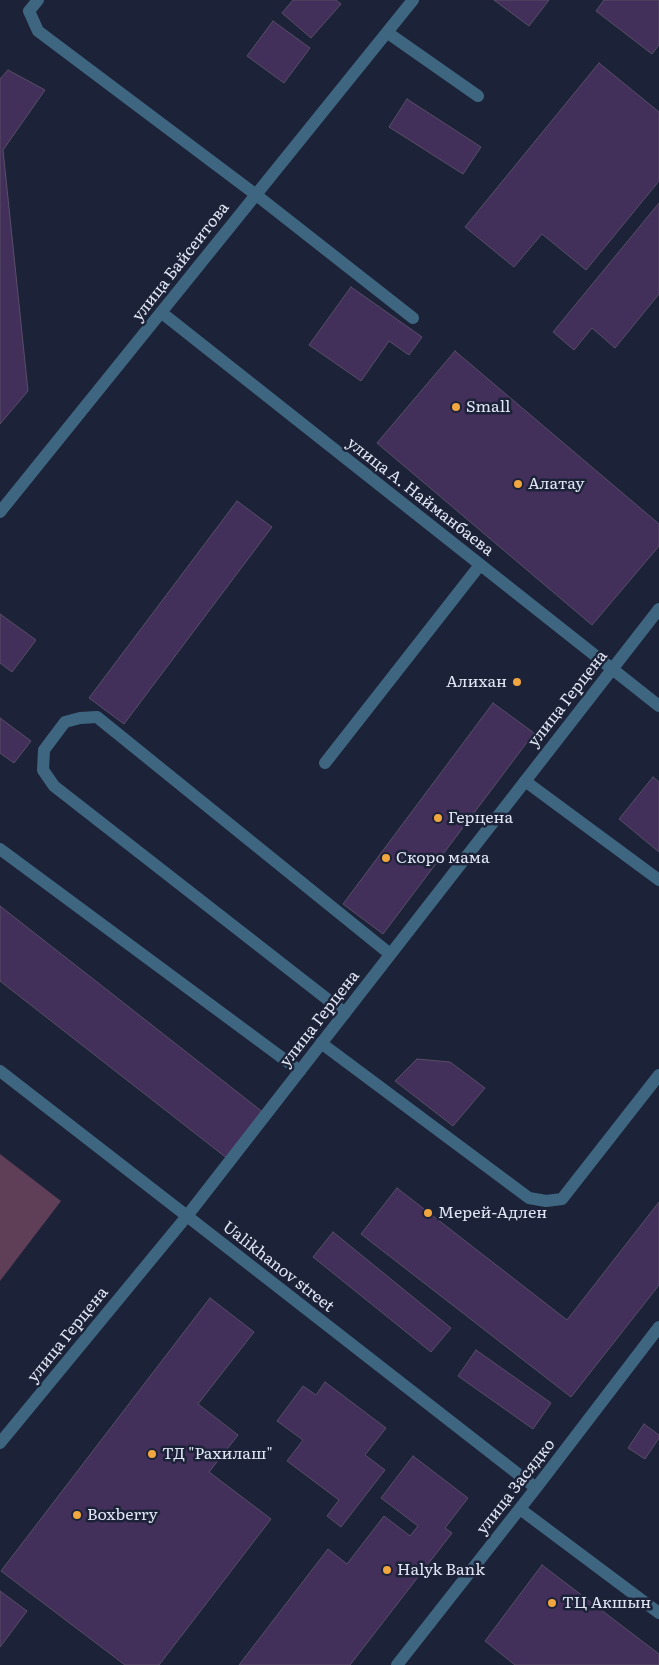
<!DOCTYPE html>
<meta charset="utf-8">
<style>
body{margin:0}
canvas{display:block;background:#1c2237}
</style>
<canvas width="659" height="1665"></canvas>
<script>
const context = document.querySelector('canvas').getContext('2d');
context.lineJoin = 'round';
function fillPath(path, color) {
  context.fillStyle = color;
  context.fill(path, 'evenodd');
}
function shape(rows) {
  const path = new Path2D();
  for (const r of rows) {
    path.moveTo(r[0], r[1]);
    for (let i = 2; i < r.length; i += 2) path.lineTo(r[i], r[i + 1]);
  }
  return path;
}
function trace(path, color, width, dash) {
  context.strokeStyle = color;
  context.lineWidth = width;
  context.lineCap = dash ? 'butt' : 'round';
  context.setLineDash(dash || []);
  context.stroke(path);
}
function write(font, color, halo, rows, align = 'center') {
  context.font = font + ' Literata,serif';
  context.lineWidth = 5;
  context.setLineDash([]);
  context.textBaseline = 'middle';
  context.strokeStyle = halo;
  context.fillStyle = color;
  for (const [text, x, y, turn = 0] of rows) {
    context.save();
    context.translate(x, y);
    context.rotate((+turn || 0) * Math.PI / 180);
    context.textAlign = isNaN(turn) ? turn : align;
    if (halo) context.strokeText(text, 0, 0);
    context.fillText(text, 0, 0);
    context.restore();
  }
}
fillPath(shape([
 [0,1154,61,1201,0,1281]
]), '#5f3e57');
const building = shape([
 [293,0,336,0,341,4,311,38,282,13,293,0],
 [494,0,549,0,529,26,494,0],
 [604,0,659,0,659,45,652,54,596,11,604,0],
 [273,21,310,48,284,83,247,56,273,21],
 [599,63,659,112,659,181,586,270,542,234,514,267,465,227,599,63],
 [8,70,45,90,3,150,28,391,0,424,0,79,8,70],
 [407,99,481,147,463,174,389,127,407,99],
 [659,203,659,294,615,348,592,328,574,350,553,332,659,203],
 [351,287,422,337,409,355,389,341,361,381,309,345,351,287],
 [455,351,659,524,659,546,592,625,377,443,455,351],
 [237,501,272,527,124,724,89,698,237,501],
 [0,614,36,640,12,672,0,663,0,614],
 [493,703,534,733,383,934,343,904,493,703],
 [0,718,31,741,14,763,0,753,0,718],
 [653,777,659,782,659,852,619,819,653,777],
 [0,906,264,1113,228,1159,0,981,0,906],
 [417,1059,450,1062,485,1088,453,1126,395,1081,417,1059],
 [397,1188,567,1320,659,1202,659,1285,571,1397,361,1234,397,1188],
 [333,1232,451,1328,431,1352,313,1257,333,1232],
 [210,1298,254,1332,198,1404,238,1435,209,1472,271,1519,159,1665,125,1665,1,1571,210,1298],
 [476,1350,551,1403,533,1429,458,1376,476,1350],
 [325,1382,386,1428,365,1455,385,1470,341,1527,327,1516,339,1500,287,1461,303,1440,277,1421,303,1386,316,1395,325,1382],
 [644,1424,659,1435,659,1438,645,1459,628,1448,644,1424],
 [413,1456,468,1498,445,1528,452,1533,350,1665,239,1665,328,1549,347,1564,384,1516,410,1536,418,1526,381,1498,413,1456],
 [542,1565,659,1654,659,1665,515,1665,485,1641,542,1565],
 [0,1591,27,1611,0,1647,0,1591]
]);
fillPath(building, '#422f5a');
trace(building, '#584e66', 1);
trace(shape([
 [38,0,29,11,38,31,255,194,413,318],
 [325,763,480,565],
 [525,781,659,880],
 [0,849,300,1071],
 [345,1013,54,786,43,770,44,750,65,722,80,718,97,717,390,954],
 [321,1043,529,1198,546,1201,562,1199,659,1075]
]), '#3f6680', 12);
trace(shape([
 [388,33,478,96],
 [162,313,659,706],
 [0,512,413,0],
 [187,1216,536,1488],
 [520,1509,659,1613],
 [397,1665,536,1488,659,1327]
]), '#3f6680', 12);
trace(shape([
 [0,1071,187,1216],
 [0,1443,187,1216,659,609]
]), '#3f6680', 12);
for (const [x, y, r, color] of [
 [456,407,5,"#f1a63f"],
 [518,484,5,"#f1a63f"],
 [517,682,5,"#f1a63f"],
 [438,818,5,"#f1a63f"],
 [386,858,5,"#f1a63f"],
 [428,1213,5,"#f1a63f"],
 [152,1454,5,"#f1a63f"],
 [77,1515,5,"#f1a63f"],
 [387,1570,5,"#f1a63f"],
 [552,1603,5,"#f1a63f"]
]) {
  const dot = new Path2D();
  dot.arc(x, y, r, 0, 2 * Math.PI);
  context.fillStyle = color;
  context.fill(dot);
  trace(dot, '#1c2237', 2);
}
write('16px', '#e0e5f4', '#1c2237', [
 ["улица Байсеитова",181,262,-52],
 ["улица А. Найманбаева",420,497,38],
 ["улица Герцена",568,699,-52],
 ["улица Герцена",320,1019,-52],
 ["Ualikhanov street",278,1267,38],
 ["улица Герцена",68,1335,-51],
 ["улица Засядко",516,1487,-52]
]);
write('16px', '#e0e5f4', '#1c2237', [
 ["Small",466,407],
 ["Алатау",528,484],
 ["Алихан",507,682,"right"],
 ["Герцена",448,818],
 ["Скоро мама",396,858],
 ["Мерей-Адлен",438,1213],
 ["ТД \"Рахилаш\"",162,1454],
 ["Boxberry",87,1515],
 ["Halyk Bank",397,1570],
 ["ТЦ Акшын",562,1603]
], 'left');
</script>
